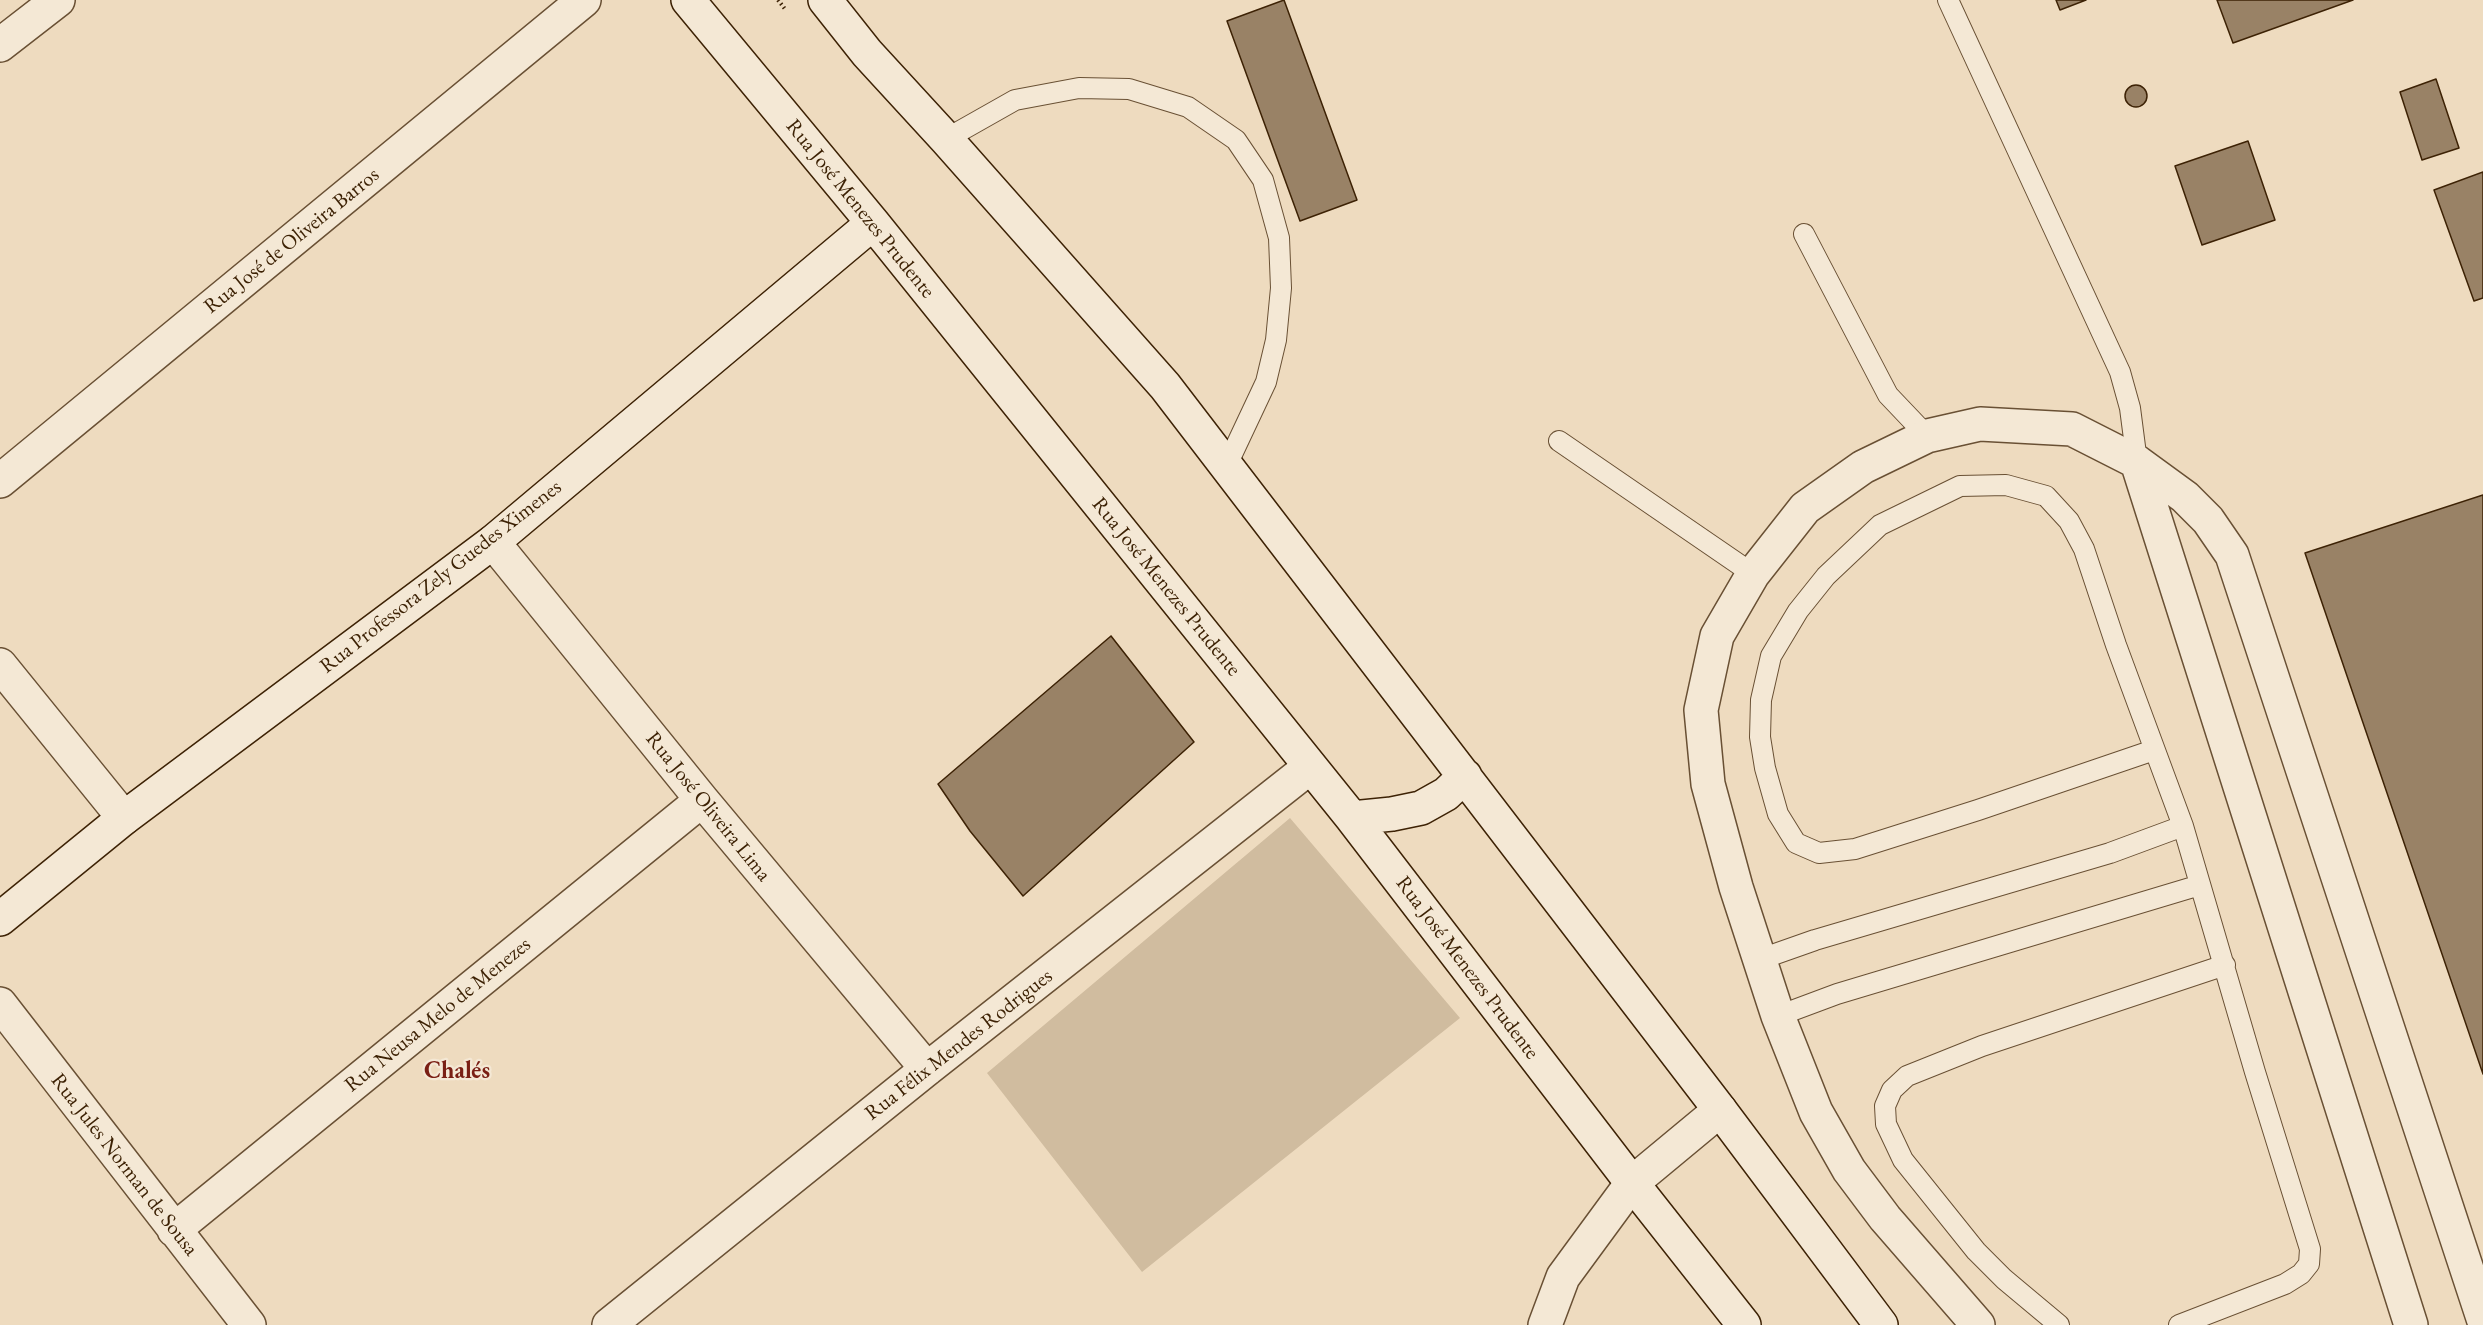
<!DOCTYPE html>
<meta charset="utf-8">
<style>
body{margin:0}
canvas{display:block;background:#eedbbf}
</style>
<canvas width="2483" height="1325"></canvas>
<script>
const context = document.querySelector('canvas').getContext('2d');
context.lineJoin = 'round';
function fillPath(path, color) {
  context.fillStyle = color;
  context.fill(path, 'evenodd');
}
function shape(rows) {
  const path = new Path2D();
  for (const r of rows) {
    if (r.length === 3) {
      path.moveTo(r[0] + r[2], r[1]);
      path.arc(r[0], r[1], r[2], 0, 2 * Math.PI);
      continue;
    }
    path.moveTo(r[0], r[1]);
    for (let i = 2; i < r.length; i += 2) path.lineTo(r[i], r[i + 1]);
  }
  return path;
}
function trace(path, color, width, dash) {
  context.strokeStyle = color;
  context.lineWidth = width;
  context.lineCap = dash ? 'butt' : 'round';
  context.setLineDash(dash || []);
  context.stroke(path);
}
function write(font, color, halo, rows, align = 'center') {
  context.font = font + ' "EB Garamond",serif';
  context.lineWidth = 4.5;
  context.setLineDash([]);
  context.textBaseline = 'middle';
  context.strokeStyle = halo;
  context.fillStyle = color;
  for (const [text, x, y, turn = 0] of rows) {
    context.save();
    context.translate(x, y);
    context.rotate((+turn || 0) * Math.PI / 180);
    context.textAlign = isNaN(turn) ? turn : align;
    if (halo) context.strokeText(text, 0, 0);
    context.fillText(text, 0, 0);
    context.restore();
  }
}
fillPath(shape([
 [1290,818,1460,1018,1142,1272,987,1073]
]), '#d0bc9f');
const building = shape([
 [1284,0,1357,200,1300,221,1227,21,1284,0],
 [2056,0,2086,0,2060,10,2056,0],
 [2217,0,2353,0,2233,43,2217,0],
 [2436,79,2459,148,2422,160,2400,92,2436,79],
 [2136,96,11],
 [2248,141,2275,220,2202,245,2175,166,2248,141],
 [2483,172,2483,298,2474,301,2434,190,2483,172],
 [2483,495,2483,1074,2305,553,2483,495],
 [1111,636,1194,742,1023,896,970,831,938,784,1111,636]
]);
fillPath(building, '#998266');
trace(building, '#3d2205', 1.5);
const lane = shape([
 [1948,0,2120,372,2130,408,2137,462],
 [946,139,1015,100,1079,88,1129,89,1188,107,1236,140,1263,180,1279,238,1281,288,1276,340,1266,382,1226,467],
 [1804,234,1888,395,1927,436],
 [1559,441,1753,574],
 [2154,750,1978,810,1855,849,1819,853,1796,843,1778,814,1765,768,1760,737,1761,700,1771,656,1798,611,1826,576,1880,525,1960,486,2006,485,2046,496,2069,521,2084,549,2116,645,2183,826,2255,1072,2310,1249,2309,1264,2301,1274,2285,1284,2179,1325],
 [1761,959,1815,940,2110,853,2183,826],
 [1778,1016,1837,994,2200,885],
 [2059,1325,2004,1279,1976,1251,1903,1160,1886,1124,1885,1106,1892,1090,1907,1076,1982,1046,2225,965]
]);
const street = shape([
 [0,45,58,0],
 [2137,462,2411,1325],
 [0,481,584,0],
 [493,542,702,800,927,1069],
 [0,665,124,818],
 [0,1004,249,1325],
 [174,1230,702,800],
 [609,1325,927,1069,1310,767],
 [1545,1325,1563,1277,1632,1183,1720,1110],
 [1978,1325,1885,1218,1849,1170,1816,1112,1778,1016,1736,887,1708,784,1701,710,1717,636,1753,574,1805,508,1863,467,1927,436,1980,424,2072,429,2137,462,2185,497,2208,520,2232,555,2483,1318]
]);
const secondary = shape([
 [688,0,873,223,1352,818,1632,1183,1744,1325],
 [825,0,867,53,946,139,1165,386,1720,1110,1881,1325],
 [1352,818,1392,814,1421,808,1446,794,1465,776],
 [0,919,124,818,493,542,873,223]
]);
trace(lane, '#695034', 22);
trace(street, '#695034', 36);
trace(secondary, '#3d2205', 36);
trace(shape([
 [778,0,785,9]
]), '#3d2205', 4, [1.5, 3]);
trace(lane, '#f4e8d5', 20);
trace(street, '#f4e8d5', 33);
trace(secondary, '#f4e8d5', 33);
write('21px', '#3d2205', '#f4e8d5', [
 ["Rua José Menezes Prudente",860,209,51],
 ["Rua José de Oliveira Barros",292,241,-39],
 ["Rua Professora Zely Guedes Ximenes",441,577,-38],
 ["Rua José Menezes Prudente",1166,587,51],
 ["Rua José Oliveira Lima",708,807,51],
 ["Rua José Menezes Prudente",1467,968,53],
 ["Rua Neusa Melo de Menezes",438,1015,-39],
 ["Rua Félix Mendes Rodrigues",959,1045,-38],
 ["Rua Jules Norman de Sousa",124,1165,52]
]);
write('bold 24px', '#7a1f14', '#f4e8d5', [
 ["Chalés",457,1071]
]);
</script>
